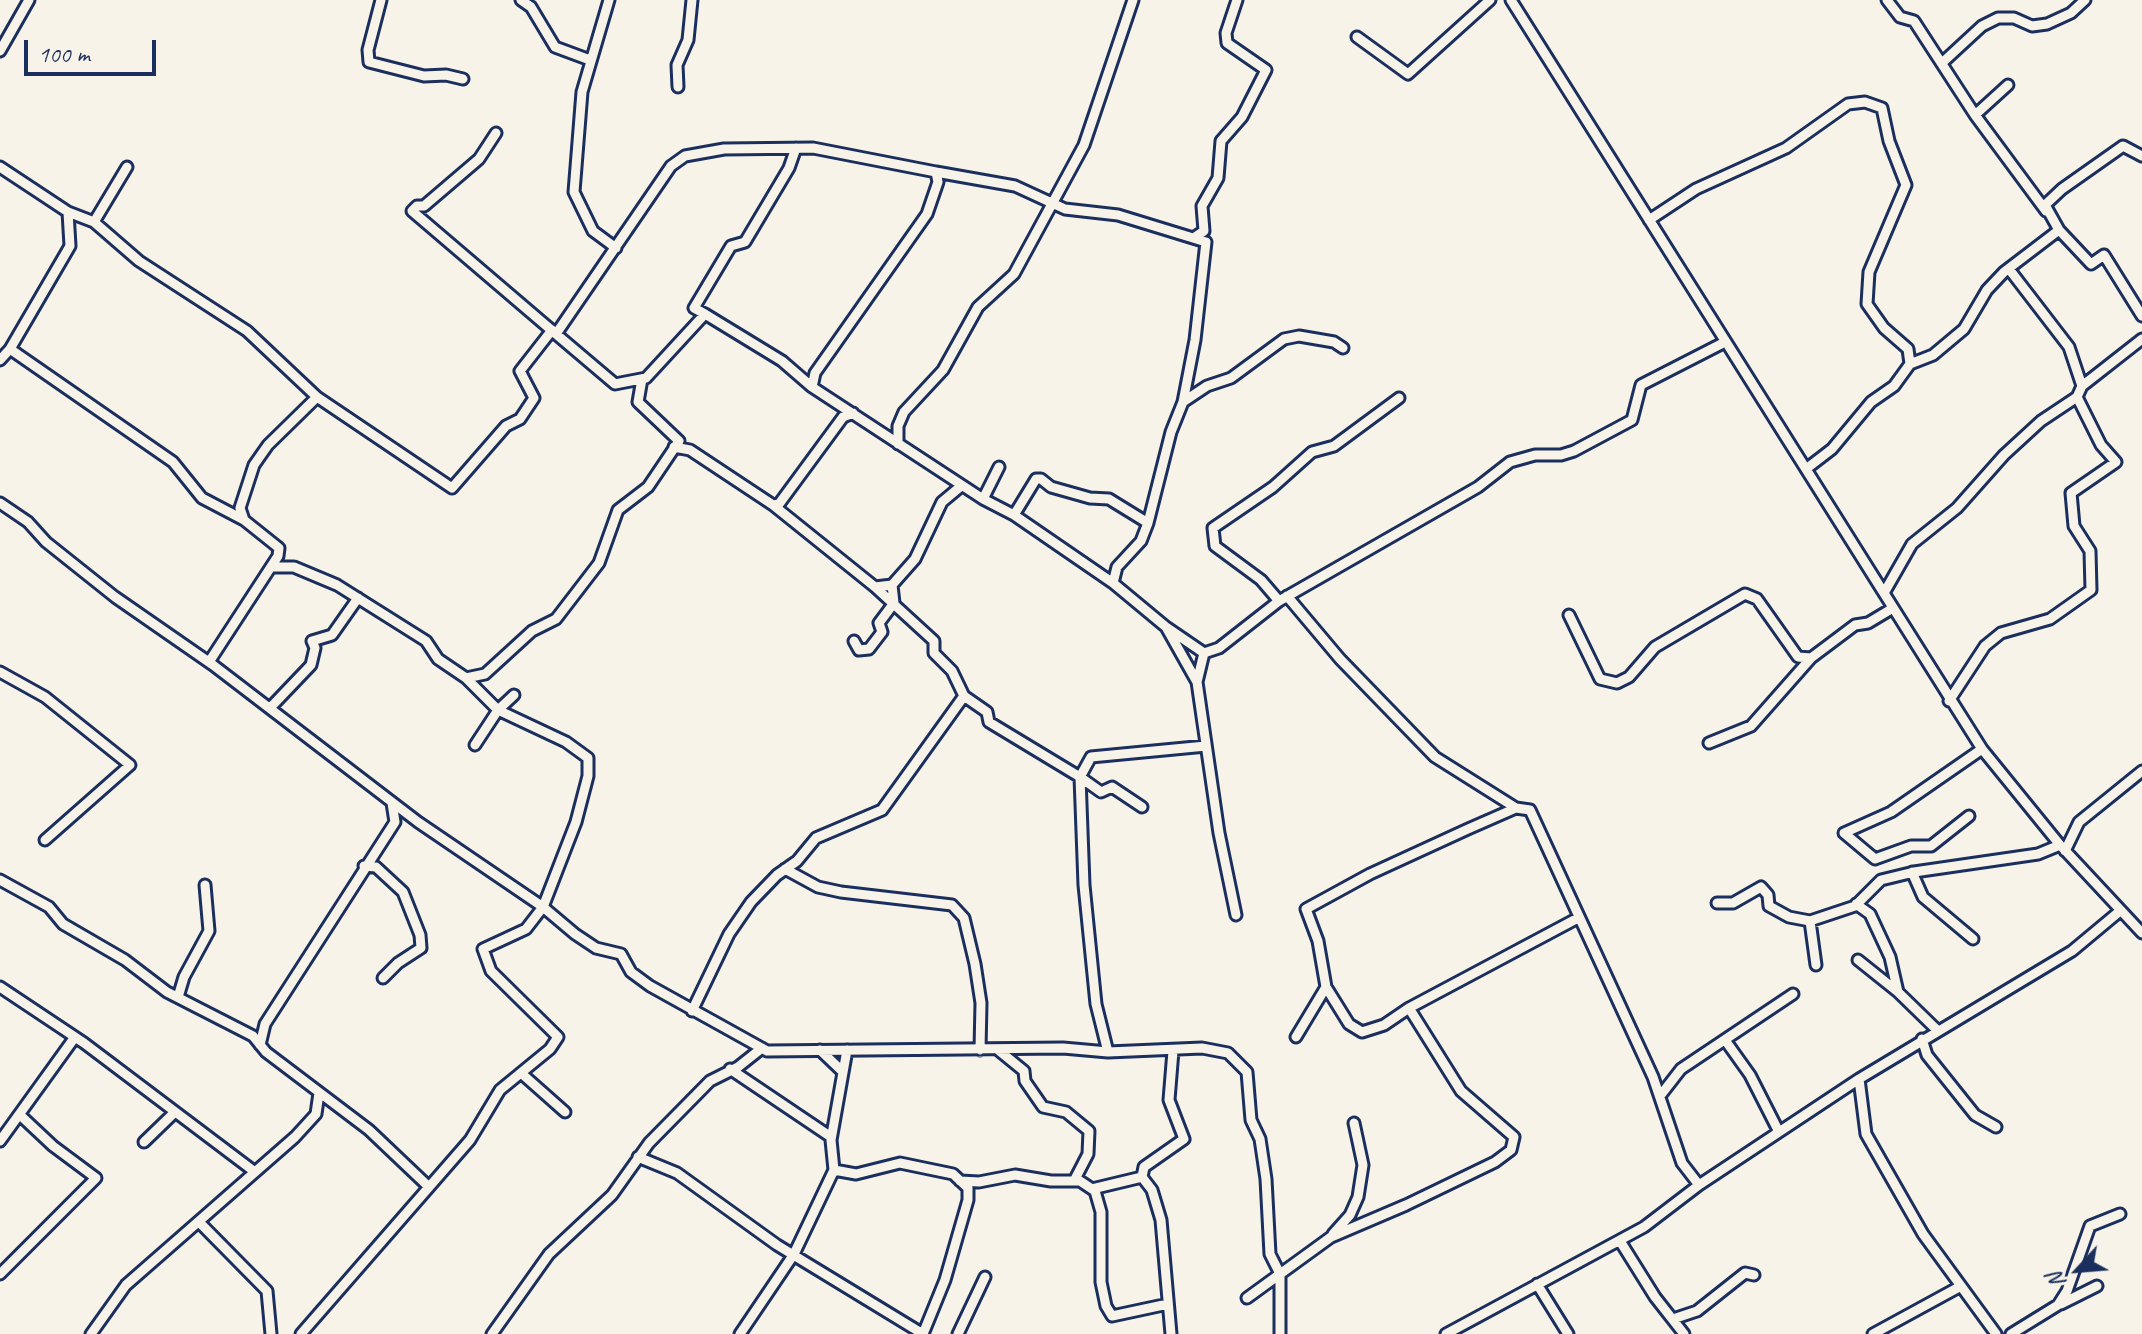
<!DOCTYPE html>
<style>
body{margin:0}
#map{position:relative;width:2142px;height:1334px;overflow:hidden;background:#f7f3e8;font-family:Caveat,sans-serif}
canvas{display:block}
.north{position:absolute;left:2038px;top:1230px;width:80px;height:80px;-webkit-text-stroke:6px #f7f3e8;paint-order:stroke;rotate:244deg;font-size:22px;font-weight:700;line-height:32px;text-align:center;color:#1b2f5e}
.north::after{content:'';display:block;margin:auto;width:28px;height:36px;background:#1b2f5e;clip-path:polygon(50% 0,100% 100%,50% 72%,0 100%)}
.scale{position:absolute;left:24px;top:40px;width:132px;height:36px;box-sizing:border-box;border:4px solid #1b2f5e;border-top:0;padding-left:10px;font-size:24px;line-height:28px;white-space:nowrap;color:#1b2f5e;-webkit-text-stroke:6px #f7f3e8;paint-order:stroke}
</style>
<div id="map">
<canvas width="2142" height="1334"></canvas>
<div class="north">N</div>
<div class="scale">100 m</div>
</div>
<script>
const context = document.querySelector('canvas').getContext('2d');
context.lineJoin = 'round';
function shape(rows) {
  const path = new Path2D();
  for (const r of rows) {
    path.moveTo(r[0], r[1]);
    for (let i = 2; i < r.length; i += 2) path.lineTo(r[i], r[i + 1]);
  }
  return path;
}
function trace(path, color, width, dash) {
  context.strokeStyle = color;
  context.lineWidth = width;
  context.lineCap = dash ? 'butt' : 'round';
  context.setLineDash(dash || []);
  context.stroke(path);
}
const minor = shape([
 [381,0,368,50,369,62,424,76,446,75,463,79],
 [521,0,531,7,555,47,590,60],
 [609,0,582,92,574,192,593,231,616,248],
 [1511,0,1982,749,2060,845,2142,933],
 [1887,0,1900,17,1914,21,1975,115,2046,211],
 [1357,37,1408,74,1490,0],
 [0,51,29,0],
 [1943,62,1982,26,1998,18,2014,18,2032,26,2047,24,2071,13,2085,0],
 [678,87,677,65,688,40,692,0],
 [1975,115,2008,85],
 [496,133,479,159,424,206,417,206,412,211,556,334,671,166,685,156,724,149,813,148,936,172,938,182,927,214,815,373,812,387],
 [0,167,68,212,70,246,10,349],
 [936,172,1015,186,1065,209,1118,215,1206,242,1195,340,1183,402,1171,432,1148,523,1141,541,1117,567,1113,583],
 [68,212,94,222,139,261,247,331,317,397],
 [1649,220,1696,189,1786,148,1848,104,1865,102,1882,108,1889,141,1906,185,1869,272,1867,304,1884,328,1908,349,1910,364,1894,386,1871,402,1832,449,1806,469],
 [94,222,127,167],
 [2059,230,2091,264,2104,255,2142,316],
 [1195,237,1204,231,1202,206,1218,178,1221,141,1242,117,1266,70,1227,43,1226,33,1237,0],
 [2009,269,2069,347,2082,386],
 [705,314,694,308,731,246,745,242,789,168,796,148],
 [556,334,615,384,646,378,705,314,782,361,812,387,983,499,999,467],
 [0,360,10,349,173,462,202,498,244,520],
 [1910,364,1933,355,1964,329,1987,290,2004,272,2059,230,2045,205,2062,189,2123,146,2142,156],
 [1183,402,1207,386,1231,378,1284,339,1299,336,1334,342,1343,348],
 [898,444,898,426,904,412,943,370,978,307,1014,274,1084,145,1133,0],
 [674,447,690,450,773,505,779,504,843,417,853,413],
 [983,499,1014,515,1113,583,1166,627,1197,682,1219,833,1236,915],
 [0,503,28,522,46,542,115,597,213,665,418,822,543,907,575,934,596,948,621,954,631,972,650,986,767,1051,1063,1048,1108,1052],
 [773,505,875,587,892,585,915,559,942,502,960,487],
 [1014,515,1036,479,1041,479,1051,487,1090,498,1109,499,1148,523],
 [271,567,294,567,337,585,426,641,438,659,466,678,485,674,532,631,556,619,599,563,618,510,648,487,679,441,638,402,642,379],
 [875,587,934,641,934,653,952,671,964,696,987,712,989,722,1080,777,1084,885,1096,1004,1108,1052,1202,1048,1228,1053,1247,1072,1251,1120,1260,1139,1266,1179,1270,1254,1280,1274,1280,1334],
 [1884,593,1912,544,1957,508,2004,455,2041,421,2077,397],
 [1287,596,1340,659,1435,757,1516,808],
 [1279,601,1261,580,1215,546,1213,528,1273,487,1312,452,1334,446,1399,398],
 [1569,615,1600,679,1617,683,1629,677,1655,647,1745,594,1757,599,1798,657,1811,658,1855,625,1868,623,1893,608],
 [1166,627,1204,653,1219,648,1279,601,1478,487,1510,462,1535,455,1561,455,1574,451,1632,420,1641,385,1725,342],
 [854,641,859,650,869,649,882,632,879,623,894,603,892,585],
 [209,662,278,556,279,548,244,520,240,508,254,465,268,445,317,397,452,488,506,426,520,419,534,398,520,371,552,330],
 [0,672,45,697,130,765,45,840],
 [1197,682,1204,653],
 [1949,701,1985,646,2001,633,2050,619,2091,590,2090,551,2074,526,2071,493,2116,462,2101,445,2077,397,2082,386,2142,339],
 [270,708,311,665,315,648,312,641,332,635,358,598],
 [1709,743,1751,726,1811,658],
 [475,745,498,710,514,695],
 [1142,807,1112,787,1101,792,1080,777,1091,757,1206,746],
 [1969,816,1931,846,1911,846,1875,859,1844,833,1891,812,1982,749],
 [2065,851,2079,822,2142,771],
 [364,866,376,867,403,892,420,935,421,948,398,963,383,978],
 [785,869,818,887,841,892,952,905,964,918,975,964,981,1003,980,1050],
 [1912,872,1923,897,1973,939],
 [0,880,49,907,63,924,125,960,167,992,253,1036,266,1052,369,1130,429,1187],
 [1717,903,1733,903,1761,887,1768,895,1769,906,1789,917,1810,921],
 [1856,904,1870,914,1890,957,1898,992],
 [1858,960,1898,992,1937,1030],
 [1816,965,1810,921,1855,906,1881,880,1914,872,2038,854,2060,845],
 [0,987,84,1043,255,1172],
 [1326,987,1349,1024,1362,1032,1384,1025,1409,1008],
 [178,997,184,977,209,931,205,885],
 [692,1011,729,934,751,902,777,875,797,861,816,838,882,810,964,696],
 [1296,1037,1326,987,1318,941,1306,909,1370,874,1468,829,1516,808,1530,810,1653,1077,1682,1163,1699,1185],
 [1922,1039,1927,1055,1975,1115,1996,1127],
 [1725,1040,1750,1075,1779,1132],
 [260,1045,265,1024,395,822,392,803],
 [997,1049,1024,1071,1025,1081,1043,1107,1066,1112,1089,1131,1088,1154,1074,1181],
 [820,1050,842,1071],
 [730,1069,831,1137],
 [521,1073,565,1112],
 [1859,1079,1866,1134,1923,1234,1996,1334],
 [1660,1096,1681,1069,1793,994],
 [0,1141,75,1037],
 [144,1142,175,1112],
 [638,1157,677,1173,777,1245,923,1334],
 [834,1170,856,1174,900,1163,953,1174,968,1188,968,1200,945,1280,923,1334],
 [960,1181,979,1182,1015,1175,1051,1181,1080,1181,1095,1191,1101,1212,1101,1282,1106,1306,1112,1316,1168,1304],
 [1092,1189,1142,1177],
 [200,1223,267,1291,271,1334],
 [1333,1234,1350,1215,1358,1197,1363,1165,1354,1123],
 [1620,1241,1655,1297,1684,1334],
 [0,1274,96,1178,53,1146,20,1115],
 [1537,1284,1568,1334],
 [1247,1298,1331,1237,1406,1205,1495,1162,1511,1150,1514,1137,1461,1091,1409,1008,1578,918],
 [2061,1304,2097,1286],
 [1673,1319,1697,1311,1745,1273,1754,1275],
 [91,1334,126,1285,295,1137,316,1114,319,1093],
 [301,1334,470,1140,500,1090,550,1049,558,1037,491,971,483,949,526,929,543,907,576,822,588,776,588,758,566,742,498,710,466,678],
 [492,1334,549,1254,612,1195,649,1143,710,1081,738,1067,762,1048],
 [740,1334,794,1254,834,1170,831,1140,847,1050],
 [958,1334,985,1277],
 [1171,1334,1161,1220,1152,1190,1142,1177,1144,1167,1184,1139,1169,1100,1173,1051],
 [1446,1334,1644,1227,1699,1185,1859,1079,2072,951,2120,911],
 [1873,1334,1961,1286],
 [2011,1334,2058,1305,2067,1291,2090,1226,2120,1214]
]);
trace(minor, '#1b2f5e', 15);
trace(minor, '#f7f3e8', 9);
</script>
